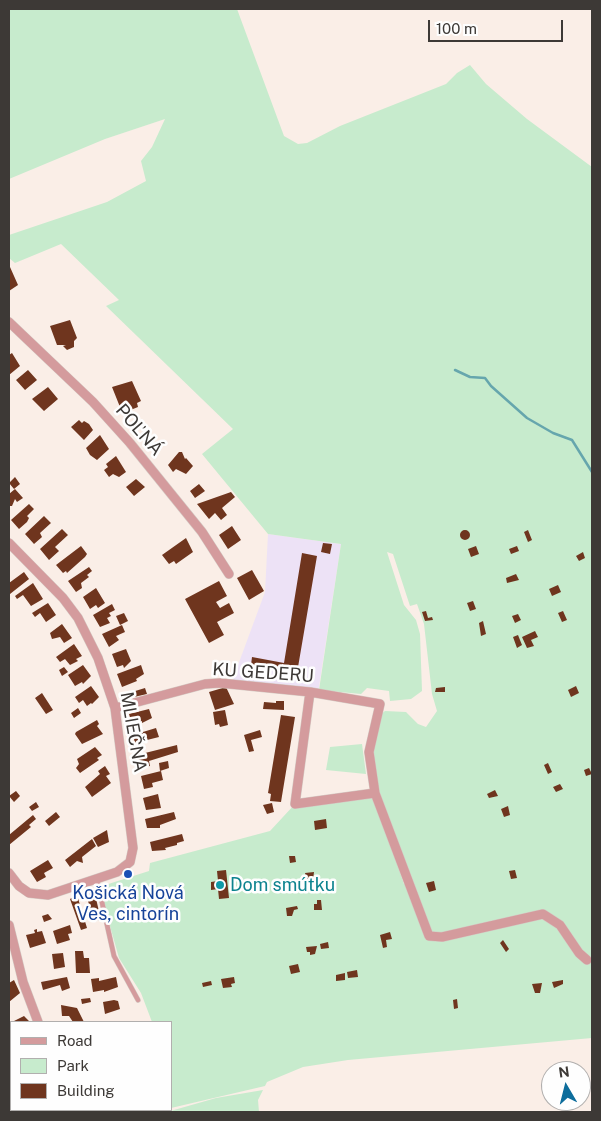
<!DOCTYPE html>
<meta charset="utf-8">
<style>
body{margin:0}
#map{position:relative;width:601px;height:1121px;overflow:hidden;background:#faeee7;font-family:"Public Sans",sans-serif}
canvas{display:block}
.frame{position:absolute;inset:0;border:10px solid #3d3936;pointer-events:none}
.legend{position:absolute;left:10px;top:1021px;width:162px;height:90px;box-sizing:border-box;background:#fefefe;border:1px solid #b1afae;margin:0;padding:6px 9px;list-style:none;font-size:15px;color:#3d3936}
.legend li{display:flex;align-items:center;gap:10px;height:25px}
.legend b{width:25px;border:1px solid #b1afae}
.north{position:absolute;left:541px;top:1061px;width:50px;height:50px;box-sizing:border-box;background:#fefefe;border:1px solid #b1afae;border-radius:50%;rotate:352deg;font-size:14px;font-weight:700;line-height:20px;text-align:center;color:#3d3936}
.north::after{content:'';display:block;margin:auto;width:18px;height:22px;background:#0d6d9c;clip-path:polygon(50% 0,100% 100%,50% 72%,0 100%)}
.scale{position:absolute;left:428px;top:20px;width:135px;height:22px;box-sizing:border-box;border:2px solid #3d3936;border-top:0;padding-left:6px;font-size:15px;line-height:18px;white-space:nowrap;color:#3d3936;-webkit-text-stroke:4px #fefefe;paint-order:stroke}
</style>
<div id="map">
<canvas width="601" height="1121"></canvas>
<div class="frame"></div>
<ul class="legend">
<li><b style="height:6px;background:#d49b9d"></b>Road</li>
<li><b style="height:14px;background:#c7ebcd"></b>Park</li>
<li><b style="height:14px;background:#6f351e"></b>Building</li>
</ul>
<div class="north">N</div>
<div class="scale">100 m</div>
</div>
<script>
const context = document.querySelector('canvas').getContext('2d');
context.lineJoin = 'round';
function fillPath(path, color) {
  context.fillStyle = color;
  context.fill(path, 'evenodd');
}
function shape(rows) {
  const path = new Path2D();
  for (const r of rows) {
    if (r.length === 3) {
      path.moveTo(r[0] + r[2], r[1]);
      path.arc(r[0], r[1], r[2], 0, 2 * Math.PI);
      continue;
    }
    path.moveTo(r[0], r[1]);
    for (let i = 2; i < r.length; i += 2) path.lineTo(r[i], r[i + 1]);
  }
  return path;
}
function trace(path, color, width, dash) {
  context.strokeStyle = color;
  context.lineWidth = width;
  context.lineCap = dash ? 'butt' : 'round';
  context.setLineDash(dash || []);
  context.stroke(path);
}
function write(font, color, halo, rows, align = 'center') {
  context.font = font + ' "Public Sans",sans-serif';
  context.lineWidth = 5;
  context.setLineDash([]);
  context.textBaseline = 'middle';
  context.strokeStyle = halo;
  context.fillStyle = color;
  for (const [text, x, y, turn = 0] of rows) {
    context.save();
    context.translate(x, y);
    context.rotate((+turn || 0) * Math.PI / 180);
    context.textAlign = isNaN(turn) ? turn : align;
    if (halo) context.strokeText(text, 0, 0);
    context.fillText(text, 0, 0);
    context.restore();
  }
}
fillPath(shape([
 [268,534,341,544,318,693,231,684,265,592]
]), '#ede2f6');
fillPath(shape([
 [9,9,237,9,284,136,298,144,307,143,340,126,446,84,457,73,470,65,486,84,527,119,592,167,592,1038,348,1060,303,1067,267,1082,265,1086,171,1108,171,1022,152,1022,141,993,119,958,99,887,149,871,150,863,270,831,295,804,375,793,378,809,404,884,412,882,380,796,371,753,380,715,385,711,406,712,418,724,426,727,437,711,432,694,424,624,417,604,410,606,393,554,387,552,404,605,416,620,420,634,422,691,411,699,390,701,389,691,367,688,361,694,319,690,341,544,268,534,202,454,233,429,106,306,119,300,61,244,15,263,9,258,9,235,107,202,146,181,141,161,152,147,165,119,105,139,9,179],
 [362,744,366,774,326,770,330,747],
 [263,1090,258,1100,259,1112,167,1112,216,1098],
 [166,1110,159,1112,95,1111,98,1110]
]), '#c7ebcd');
trace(shape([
 [455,370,470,377,485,378,491,386,527,418,553,433,572,440,592,472]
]), '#66a6ad', 2.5);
fillPath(shape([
 [10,267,18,285,9,291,9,268],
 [70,320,77,338,74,341,74,347,67,350,63,346,66,345,57,345,50,326],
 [12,353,20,366,9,375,9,355],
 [28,370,37,380,25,390,16,380],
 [132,381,141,401,137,403,138,407,128,411,125,405,120,407,112,387],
 [48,387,58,399,44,411,32,399],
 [79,420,82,423,84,421,89,424,93,430,84,440,71,427],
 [100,435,109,449,97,460,90,455,86,448],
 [179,452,182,452,185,459,186,458,193,466,186,474,176,469,173,472,168,465],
 [116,456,126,472,119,477,113,474,109,477,104,470,108,467,106,464],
 [15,477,20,484,14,489,9,483],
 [136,479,145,487,134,496,126,487],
 [199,484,205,491,195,498,190,491],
 [15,489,23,498,17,502,15,499,12,506,9,506,9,494],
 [231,492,235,497,222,508,227,515,221,520,215,513,209,519,197,504],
 [29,504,34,509,27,516,29,518,27,522,19,529,11,520],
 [44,516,51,523,40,533,42,537,34,544,25,534],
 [232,526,241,540,228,549,219,535],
 [62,529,68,535,55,547,59,551,49,560,40,549],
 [528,530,532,540,528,542,524,532],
 [465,535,5],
 [186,538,193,552,176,564,174,561,169,564,162,555],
 [323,543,332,544,330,554,321,552],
 [81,546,87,554,85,557,67,573,66,571,63,573,56,565],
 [476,546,479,554,471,557,468,549],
 [517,546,519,551,511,554,509,549],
 [583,552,585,558,579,561,576,556],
 [302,553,317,556,297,673,283,671,284,665,282,664,281,670,251,665,252,657,284,663],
 [89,567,92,571,87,575,89,577,81,583,82,588,76,592,68,581],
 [252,570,264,591,249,600,237,578],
 [24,572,29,579,10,594,9,583],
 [516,574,519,580,507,583,506,578],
 [219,581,227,596,216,602,220,608,229,603,234,613,217,622,224,635,209,643,185,599],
 [33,583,43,599,31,606,23,595,17,599,15,596],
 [558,585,561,592,552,596,549,589],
 [96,588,105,603,98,608,96,605,90,609,83,597],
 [473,601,476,609,470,611,467,603],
 [48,603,56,615,46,622,40,613,35,617,32,613],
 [112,604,115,610,109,613,111,616,107,618,110,623,100,627,93,615],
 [426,611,428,618,432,617,433,620,425,621,422,612],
 [563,611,567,620,562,622,558,613],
 [124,613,128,621,120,625,116,616],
 [518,614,521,620,515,623,512,616],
 [483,621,486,634,481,636,479,623],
 [62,624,72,638,64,643,60,637,52,639,50,633],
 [122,625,125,632,116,636,119,640,109,647,102,634],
 [535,631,538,637,531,640,534,646,527,648,522,637],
 [518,635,522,645,517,648,513,637],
 [74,644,82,656,76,659,78,661,70,665,65,659,60,662,56,657],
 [126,649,131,661,124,668,123,665,117,667,112,654],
 [83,665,91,676,83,684,82,682,75,686,68,675],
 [141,665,144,674,136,679,137,681,122,687,117,674],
 [64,667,68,672,62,676,59,670],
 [91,686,99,697,92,704,91,703,87,706,83,700,79,703,75,697],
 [576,686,579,693,571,697,568,690],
 [226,687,234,704,215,710,209,692],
 [445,687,445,692,435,692,436,688],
 [145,688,147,694,134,697,132,692],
 [42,693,53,710,46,714,35,698],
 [276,701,284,701,284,710,263,709,264,702,276,703],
 [78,708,81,713,74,718,71,713],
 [149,709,152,718,142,723,142,721,132,724,129,714],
 [225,710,228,725,220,727,219,724,215,725,213,712],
 [281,715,295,717,281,802,270,801,271,794,268,793],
 [97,720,99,724,97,726,103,734,82,744,75,734,76,732],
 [156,728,159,737,135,743,133,735],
 [260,730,262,737,251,740,254,751,249,752,244,735],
 [177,745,178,752,149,761,150,766,140,768,137,755],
 [95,747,102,755,97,758,99,760,80,773,76,768,79,764,77,759],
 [168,761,169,768,160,771,159,763],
 [548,763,552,772,548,774,544,765],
 [105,766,110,774,106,776,111,783,92,797,85,787,100,774,98,771],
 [589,768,592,774,586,776,584,770],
 [161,771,163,780,152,783,153,787,144,789,141,776],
 [560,784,563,789,556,792,553,787],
 [495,790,498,796,489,798,487,794],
 [16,791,20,796,14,802,9,796],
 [158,794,161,808,146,810,143,798],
 [36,802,39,807,32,811,29,807],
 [272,803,274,812,267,814,263,805],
 [508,806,510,815,504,817,501,809],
 [56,812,60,817,49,826,45,821],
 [174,812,176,819,160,825,160,828,147,828,145,819],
 [33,815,36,819,29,825,31,827,9,845,9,835],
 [326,819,327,828,315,830,314,821],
 [107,830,109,842,98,847,93,838],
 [182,834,184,841,177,843,177,845,165,848,166,850,152,851,150,842],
 [92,839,96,846,82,857,83,863,77,861,70,867,65,860],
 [289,856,295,856,296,862,290,863],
 [48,860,53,868,44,873,46,877,37,882,30,871],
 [226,870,229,898,219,899,218,889,211,890,211,882,218,881,217,871],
 [515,870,517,878,511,879,509,871],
 [314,872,313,880,307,881,305,873],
 [434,881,436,890,429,892,426,883],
 [94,890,101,920,93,922,86,892],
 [77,895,87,928,81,930,70,899],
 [317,900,321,900,322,910,314,910,314,904,317,904],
 [297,906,298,909,294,910,292,916,287,916,286,908],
 [48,914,52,919,44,922,42,916],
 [70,925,72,933,68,934,70,940,57,944,53,931],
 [37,929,37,932,42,931,46,943,30,948,26,935,35,933,34,930],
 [390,932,392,939,386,940,387,947,383,948,380,935],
 [503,940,509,949,506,952,500,943],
 [328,942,329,948,321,949,320,944],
 [317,946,315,954,310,955,310,952,307,952,306,947],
 [75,951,83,951,84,958,89,958,90,973,76,973],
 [63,953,65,967,54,969,52,954],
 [298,964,300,972,291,974,289,966],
 [357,970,358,977,348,978,347,972],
 [345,973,345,980,336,981,336,975],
 [67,977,70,988,62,991,60,985,43,990,41,982],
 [116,977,118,987,104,992,104,990,93,992,91,979,99,978,99,981],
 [234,977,235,983,231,984,232,987,223,988,221,979],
 [14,980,20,993,9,1002,9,983],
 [563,980,563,984,554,988,552,982],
 [211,981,212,985,203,987,202,983],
 [542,983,540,993,535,993,532,984],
 [90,998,91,1002,82,1004,81,999],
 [457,999,458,1008,454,1009,453,1000],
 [114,1000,118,1001,120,1009,105,1014,103,1002],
 [61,1005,77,1008,84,1022,73,1022,69,1016,62,1016],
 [24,1016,30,1022,12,1022]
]), '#6f351e');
const lane = shape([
 [97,880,114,956,138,1000],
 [92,1110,93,1112]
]);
const street = shape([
 [9,322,93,402,130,443,202,532,229,574],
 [9,543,63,598,78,618,98,658,115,708,133,848,130,862,117,872,48,895,29,893,19,886,9,873],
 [310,692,295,804,375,793,429,936,442,937,543,914,560,925,579,953,587,960],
 [115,708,205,684,220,683,310,692,380,704,369,752,375,793],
 [9,925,23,982,38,1022]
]);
trace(lane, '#d4cac4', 5.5);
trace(street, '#d4cac4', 10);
trace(lane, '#d49b9d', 4.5);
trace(street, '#d49b9d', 9);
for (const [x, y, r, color] of [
 [128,874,5,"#1a4fb4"],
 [220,885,5,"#0f9aa8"]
]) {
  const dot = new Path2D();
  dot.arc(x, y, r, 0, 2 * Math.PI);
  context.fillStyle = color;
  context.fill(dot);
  trace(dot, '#fefefe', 2);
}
write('18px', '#3d3936', '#fefefe', [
 ["POĽNÁ",139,430,49],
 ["KU GEDERU",263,673,4],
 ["MLIEČNA",133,732,80]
]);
write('18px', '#0d838f', '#fefefe', [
 ["Dom smútku",230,885]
], 'left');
write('18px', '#164399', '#fefefe', [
 ["Košická Nová",128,893],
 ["Ves, cintorín",128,914]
]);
</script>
